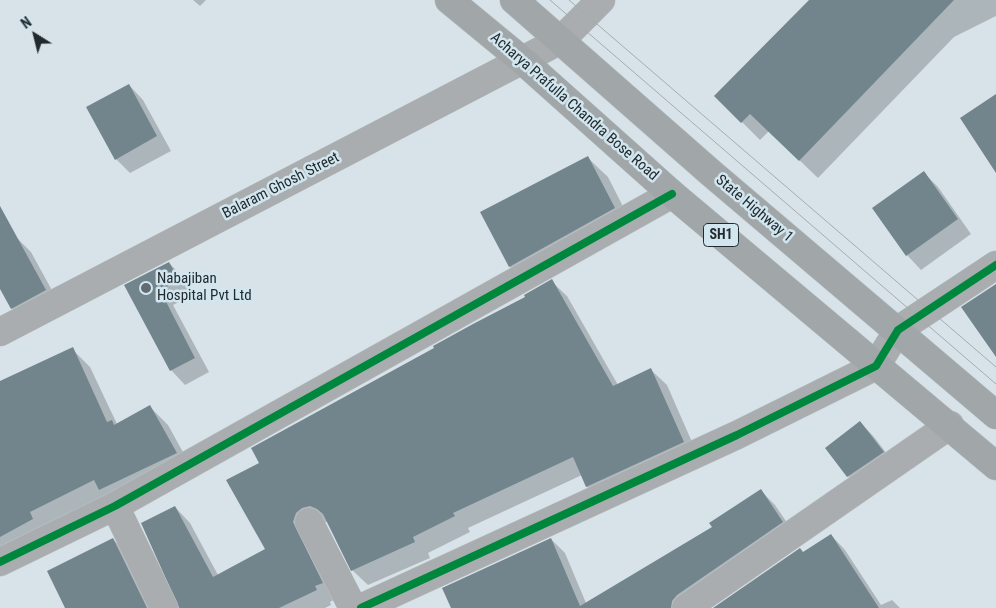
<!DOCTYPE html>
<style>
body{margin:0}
#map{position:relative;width:996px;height:608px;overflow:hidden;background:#d8e3e9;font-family:"Roboto Condensed",sans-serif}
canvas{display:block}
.north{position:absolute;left:10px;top:10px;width:50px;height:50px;-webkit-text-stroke:4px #d2e6ef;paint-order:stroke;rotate:324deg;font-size:14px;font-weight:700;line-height:20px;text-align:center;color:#232a2e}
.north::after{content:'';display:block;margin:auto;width:18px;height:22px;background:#232a2e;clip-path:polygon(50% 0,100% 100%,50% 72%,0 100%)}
</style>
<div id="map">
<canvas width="996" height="608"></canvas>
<div class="north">N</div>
</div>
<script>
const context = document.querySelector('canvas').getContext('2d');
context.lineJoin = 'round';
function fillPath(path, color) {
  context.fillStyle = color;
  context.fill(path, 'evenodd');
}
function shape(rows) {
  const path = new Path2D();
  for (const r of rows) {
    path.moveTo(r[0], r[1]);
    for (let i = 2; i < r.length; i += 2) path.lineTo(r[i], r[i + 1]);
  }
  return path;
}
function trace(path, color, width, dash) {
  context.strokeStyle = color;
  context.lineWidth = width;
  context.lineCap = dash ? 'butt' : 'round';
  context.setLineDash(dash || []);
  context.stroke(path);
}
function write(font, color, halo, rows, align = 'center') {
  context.font = font + ' "Roboto Condensed",sans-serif';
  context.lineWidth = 5;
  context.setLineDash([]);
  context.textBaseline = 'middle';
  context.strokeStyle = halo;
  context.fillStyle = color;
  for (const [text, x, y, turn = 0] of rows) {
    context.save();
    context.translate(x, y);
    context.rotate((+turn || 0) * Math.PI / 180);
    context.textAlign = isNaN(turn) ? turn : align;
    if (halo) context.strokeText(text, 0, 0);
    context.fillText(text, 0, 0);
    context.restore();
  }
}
fillPath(shape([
 [193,0,206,0,200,6],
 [811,0,996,0,996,16,954,37,818,178,769,131,760,140,716,96],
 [129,85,143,100,171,151,130,173,116,159],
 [588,158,608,177,634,228,530,286,510,267,482,213],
 [924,173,938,187,971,234,921,270,907,255],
 [16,237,31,252,60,305,26,322,12,308,0,286,0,246],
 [169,263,183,277,193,295,173,305,209,372,185,385,171,370,126,286],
 [551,281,567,296,618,385,651,370,667,385,699,458,602,502,587,487,582,475,468,528,470,532,428,553,430,558,368,585,352,570,328,522,317,523,337,598,330,602,331,605,325,608,181,608,175,507,190,523,218,575,267,549,260,464],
 [72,349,90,367,117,424,150,407,168,425,194,472,0,564,0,382],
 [860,422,874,437,897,467,863,491,848,476,827,448],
 [761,491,775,505,796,536,678,608,452,608,551,539,565,553,586,603,714,528],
 [831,535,845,550,881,605,892,600,900,608,716,608],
 [113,539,128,555,154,608,66,608]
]), '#0003');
fillPath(shape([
 [809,0,954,0,799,161,750,114,741,123,714,96],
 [129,84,157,136,115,160,86,107],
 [996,94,996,173,960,118],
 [588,156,615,208,509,267,480,212],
 [924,171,958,219,906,256,872,208],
 [0,206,46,290,11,309,0,289],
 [169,262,179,280,160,290,195,358,170,371,124,285],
 [552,279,613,386,651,368,684,442,586,487,573,457,453,513,455,516,413,537,415,542,351,571,323,514,317,509,310,506,302,508,296,513,293,522,323,583,315,586,317,590,279,608,179,608,141,523,175,506,213,577,265,549,226,480,259,463,251,448,434,348,433,346,473,324,525,297,524,295],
 [996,284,996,357,961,307],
 [73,347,107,422,112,420,114,425,150,405,177,453,99,490,94,480,30,512,33,519,0,537,0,381],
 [860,421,884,452,847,477,825,448],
 [761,489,783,522,677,595,672,601,671,608,451,608,442,588,551,538,580,606,712,527,709,523],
 [831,534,879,608,713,608,800,548,803,552],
 [113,538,147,608,65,608,47,571]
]), '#72858d');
const street = shape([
 [0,332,561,40,601,0],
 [115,506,164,608],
 [309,522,353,608],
 [0,562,115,506,672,194],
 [361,608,737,435,876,366,898,330,996,265],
 [686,608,950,425]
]);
const primary = shape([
 [449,0,523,61,672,194,996,466],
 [514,0,711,173,996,415]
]);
trace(street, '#b9c1c6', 29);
trace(primary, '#b9c1c6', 29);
trace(street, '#a9adaf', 28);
trace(primary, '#a1a7a9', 28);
trace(shape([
 [550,0,996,384],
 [569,0,996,367]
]), '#a5abad', 1);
trace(shape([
 [0,562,115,506,672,194],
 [361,608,737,435,876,366,898,330,996,265]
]), '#00873e', 8);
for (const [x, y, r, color] of [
 [146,288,6,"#626b6f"]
]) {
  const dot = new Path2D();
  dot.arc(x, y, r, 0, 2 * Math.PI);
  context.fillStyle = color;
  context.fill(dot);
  trace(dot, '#d2e6ef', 2);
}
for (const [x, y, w] of [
 [721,235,35]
]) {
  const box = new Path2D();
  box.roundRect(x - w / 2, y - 11.5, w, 23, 4);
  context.fillStyle = '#d2e6ef';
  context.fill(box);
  trace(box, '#232a2e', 1);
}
write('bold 14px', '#232a2e', null, [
 ["SH1",721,235]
]);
write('15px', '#232a2e', '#d2e6ef', [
 ["Acharya Prafulla Chandra Bose Road",574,107,41],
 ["Balaram Ghosh Street",281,186,-27],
 ["State Highway 1",754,209,40]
]);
write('15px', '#232a2e', '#d2e6ef', [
 ["Nabajiban",157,279],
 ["Hospital Pvt Ltd",157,296]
], 'left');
</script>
